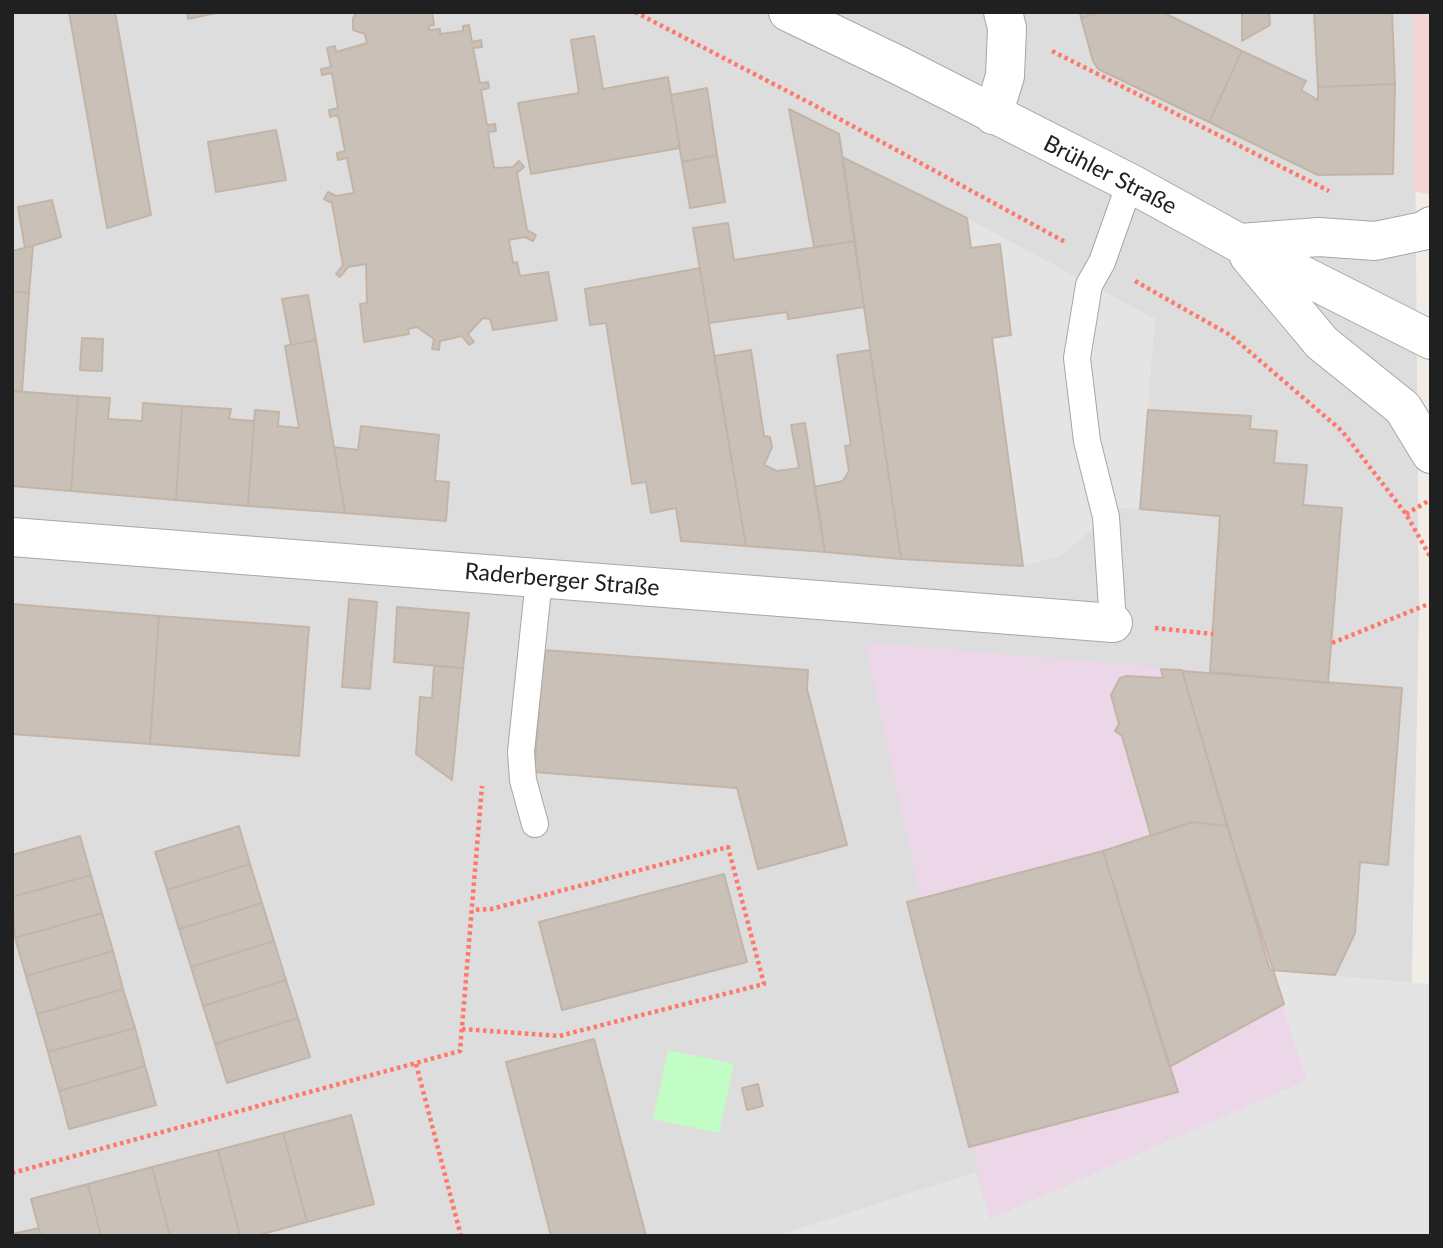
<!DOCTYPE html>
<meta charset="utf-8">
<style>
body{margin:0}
#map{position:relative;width:1443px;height:1248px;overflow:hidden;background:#f1ede6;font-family:Lato,sans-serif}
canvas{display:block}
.frame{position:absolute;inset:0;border:14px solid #202020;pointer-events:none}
</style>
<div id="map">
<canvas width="1443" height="1248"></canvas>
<div class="frame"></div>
</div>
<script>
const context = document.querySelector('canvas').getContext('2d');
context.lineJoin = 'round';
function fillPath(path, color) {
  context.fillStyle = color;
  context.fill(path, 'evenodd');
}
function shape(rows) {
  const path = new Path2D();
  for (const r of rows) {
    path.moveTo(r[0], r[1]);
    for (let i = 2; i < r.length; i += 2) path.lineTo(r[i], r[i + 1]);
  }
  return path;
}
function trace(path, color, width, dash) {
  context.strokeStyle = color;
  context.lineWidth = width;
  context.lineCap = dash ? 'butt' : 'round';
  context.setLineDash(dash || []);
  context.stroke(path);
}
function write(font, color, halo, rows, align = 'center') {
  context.font = font + ' Lato,sans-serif';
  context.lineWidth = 5;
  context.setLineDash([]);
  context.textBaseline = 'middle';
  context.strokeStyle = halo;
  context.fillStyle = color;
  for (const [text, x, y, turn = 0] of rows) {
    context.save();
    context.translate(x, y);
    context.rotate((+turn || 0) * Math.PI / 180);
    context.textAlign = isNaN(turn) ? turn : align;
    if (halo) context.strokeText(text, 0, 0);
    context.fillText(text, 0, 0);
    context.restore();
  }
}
fillPath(shape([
 [12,12,1414,12,1419,604,1407,1236,12,1236]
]), '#dedddd');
fillPath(shape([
 [1414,12,1431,12,1431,195,1414,191]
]), '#f3d5d4');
fillPath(shape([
 [865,642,1402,688,1388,865,1360,863,1355,933,1275,970,1308,1080,989,1220]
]), '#ebd7e7');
fillPath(shape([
 [668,1050,734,1064,719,1133,653,1119]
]), '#c1fdc5');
fillPath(shape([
 [967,218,1155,319,1140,509,1118,508,1060,556,1023,566,992,338,1011,335,1000,245,971,248],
 [1270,970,1431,984,1431,1236,776,1236,976,1172,990,1219,1307,1080]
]), '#e4e4e4');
const building = shape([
 [69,12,115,12,151,215,107,228,69,12],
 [187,12,221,12,188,19,187,12],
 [357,12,432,12,434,25,429,26,429,30,440,29,440,34,463,31,463,26,469,25,472,42,481,40,482,47,473,48,480,83,488,82,489,88,481,90,487,125,495,124,496,131,488,132,494,168,513,167,519,161,524,167,517,173,527,230,536,235,533,241,525,237,509,240,513,263,517,262,520,276,548,272,557,320,493,330,490,319,483,318,468,334,474,342,469,345,462,336,440,341,439,350,432,349,434,339,417,327,408,329,409,334,364,342,360,304,367,303,366,264,348,267,340,277,336,274,343,265,332,203,324,199,328,192,336,196,354,193,347,158,338,160,337,153,345,151,338,115,330,117,329,110,338,108,332,73,322,75,321,69,331,67,327,48,335,46,336,52,367,43,365,34,353,30,353,18,357,12],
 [1080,12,1102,12,1081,18,1080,12],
 [1102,12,1162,12,1242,51,1209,122,1098,69,1093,61,1081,18,1102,12],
 [1242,12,1269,12,1270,25,1242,41,1242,12],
 [1314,12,1392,12,1395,84,1318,87,1314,12],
 [594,36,603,89,668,77,680,148,531,174,518,103,579,93,571,40,594,36],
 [1242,51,1306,81,1301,90,1318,100,1318,87,1395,84,1393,174,1318,175,1209,122,1242,51],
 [707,88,717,155,682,162,671,95,707,88],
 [789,109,839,134,855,241,814,247,789,109],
 [276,130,286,180,216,192,208,142,276,130],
 [717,155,725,202,690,208,682,162,717,155],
 [842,157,967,218,971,248,1000,244,1011,335,992,338,1023,566,901,559,842,157],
 [52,200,61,237,25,248,18,207,52,200],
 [728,223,734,260,855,241,864,307,788,319,787,312,709,323,693,228,728,223],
 [33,246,29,293,12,291,12,251,33,246],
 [700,268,709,323,746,546,681,541,676,508,651,513,646,482,632,484,606,323,590,325,585,289,700,268],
 [12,291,29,293,22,391,12,391,12,291],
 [308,295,316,340,291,345,282,299,308,295],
 [82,338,103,339,102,371,80,370,82,338],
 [316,340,345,513,248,506,255,410,279,412,278,426,299,428,285,346,316,340],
 [751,350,764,436,770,437,772,447,764,465,777,471,799,468,791,425,805,423,825,552,746,546,714,356,751,350],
 [870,350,901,559,825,552,814,487,843,481,849,471,845,446,851,445,837,355,870,350],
 [12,391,78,396,71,491,12,486,12,391],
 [78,396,110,398,108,419,142,421,143,403,182,406,176,500,71,491,78,396],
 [182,406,231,409,229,419,254,421,248,506,176,500,182,406],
 [1148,410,1251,416,1250,429,1277,431,1274,463,1307,465,1303,505,1342,508,1328,683,1210,672,1220,516,1140,509,1148,410],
 [361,426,439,435,435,481,449,482,446,521,345,513,334,447,358,450,361,426],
 [349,599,377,602,370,689,342,687,349,599],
 [12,604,159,616,150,744,12,734,12,604],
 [397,607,469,613,463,668,394,662,397,607],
 [159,616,309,627,299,756,150,744,159,616],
 [544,650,808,670,807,689,847,845,758,869,737,788,534,772,544,650],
 [434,666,463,668,452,780,416,754,420,697,432,698,434,666],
 [1161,669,1182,670,1227,826,1192,822,1151,836,1122,736,1115,731,1119,724,1111,695,1120,678,1127,676,1163,678,1161,669],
 [1182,671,1402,688,1388,865,1360,862,1355,933,1335,975,1270,970,1182,671],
 [1192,822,1227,826,1284,1004,1169,1067,1103,851,1192,822],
 [239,826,250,864,167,890,155,852,239,826],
 [80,836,91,875,12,897,12,855,80,836],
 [1103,851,1178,1092,969,1147,907,902,1103,851],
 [250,864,262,903,179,929,167,890,250,864],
 [724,874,747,962,562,1010,539,922,724,874],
 [91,875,102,913,15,938,12,897,91,875],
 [262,903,274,941,191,967,179,929,262,903],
 [102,913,113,951,26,976,15,938,102,913],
 [274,941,286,980,203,1006,191,967,274,941],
 [113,951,123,989,37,1014,26,976,113,951],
 [286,980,298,1018,215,1044,203,1006,286,980],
 [123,989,135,1028,48,1052,37,1014,123,989],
 [298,1018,310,1057,227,1083,215,1044,298,1018],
 [135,1028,145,1066,59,1091,48,1052,135,1028],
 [594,1039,646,1236,551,1236,506,1062,594,1039],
 [145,1066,156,1105,69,1129,59,1091,145,1066],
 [758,1084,763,1106,747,1110,742,1088,758,1084],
 [351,1115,374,1204,307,1222,283,1133,351,1115],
 [283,1133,307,1222,255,1236,240,1236,218,1150,283,1133],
 [218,1150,240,1236,170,1236,152,1167,218,1150],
 [152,1167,170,1236,101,1236,88,1184,152,1167],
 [88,1184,101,1236,41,1236,31,1199,88,1184],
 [39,1228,41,1236,12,1236,12,1234,39,1228]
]);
fillPath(building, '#c9c0b8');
trace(building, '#c4b4a7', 2);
const service = shape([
 [1113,623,1106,517,1087,441,1077,358,1089,285,1102,262,1130,183],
 [535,824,523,780,521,752,539,579]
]);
const minor = shape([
 [993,115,1005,76,1007,28,1003,12],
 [12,537,1113,623]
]);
const tertiary = shape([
 [788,12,898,65,1130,183,1239,243,1431,340],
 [1240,243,1319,237,1375,241,1423,231,1431,226],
 [1249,256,1322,343,1403,408,1431,454]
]);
trace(service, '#a7a7a7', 28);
trace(minor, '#a7a7a7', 40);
trace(tertiary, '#a7a7a7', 40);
trace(shape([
 [635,12,812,104,1067,243],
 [1052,51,1329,191],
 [1135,281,1230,335,1342,431,1406,514,1431,558],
 [1406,514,1430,500],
 [1155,628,1213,634],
 [1332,643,1431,603],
 [462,1029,559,1036,764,984,728,847,491,909,472,910],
 [416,1064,461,1236],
 [12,1173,460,1051,482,786]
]), '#ff7869', 4.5, [3.5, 3.5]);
trace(service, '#fff', 26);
trace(minor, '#fff', 38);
trace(tertiary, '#fff', 38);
write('23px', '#202020', '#fff', [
 ["Brühler Straße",1110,175,27],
 ["Raderberger Straße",562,580,5]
]);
</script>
